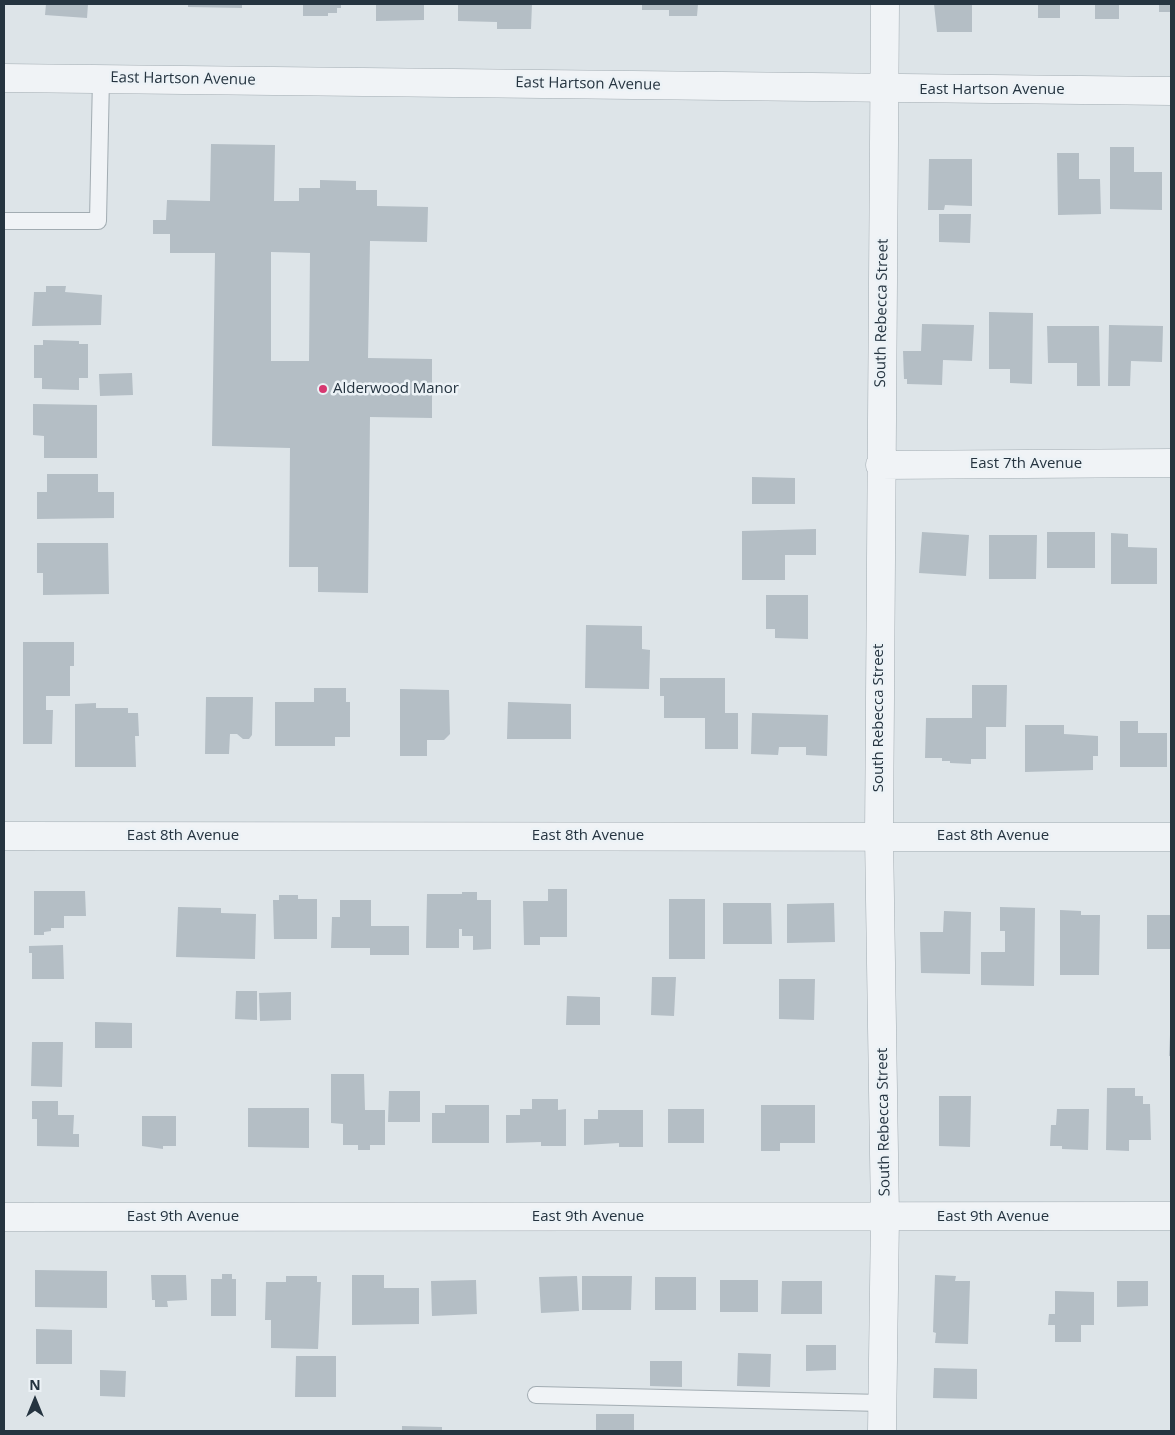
<!DOCTYPE html>
<style>
body{margin:0}
#map{position:relative;width:1175px;height:1435px;overflow:hidden;background:#dde4e8;font-family:"Open Sans",sans-serif}
canvas{display:block}
.frame{position:absolute;inset:0;border:5px solid #253440;pointer-events:none}
.north{position:absolute;left:10px;top:1375px;width:50px;height:50px;-webkit-text-stroke:4px #ecf2f6;paint-order:stroke;rotate:0deg;font-size:14px;font-weight:700;line-height:20px;text-align:center;color:#253440}
.north::after{content:'';display:block;margin:auto;width:18px;height:22px;background:#253440;clip-path:polygon(50% 0,100% 100%,50% 72%,0 100%)}
</style>
<div id="map">
<canvas width="1175" height="1435"></canvas>
<div class="frame"></div>
<div class="north">N</div>
</div>
<script>
const context = document.querySelector('canvas').getContext('2d');
context.lineJoin = 'round';
function fillPath(path, color) {
  context.fillStyle = color;
  context.fill(path, 'evenodd');
}
function shape(rows) {
  const path = new Path2D();
  for (const r of rows) {
    path.moveTo(r[0], r[1]);
    for (let i = 2; i < r.length; i += 2) path.lineTo(r[i], r[i + 1]);
  }
  return path;
}
function trace(path, color, width, dash) {
  context.strokeStyle = color;
  context.lineWidth = width;
  context.lineCap = dash ? 'butt' : 'round';
  context.setLineDash(dash || []);
  context.stroke(path);
}
function write(font, color, halo, rows, align = 'center') {
  context.font = font + ' "Open Sans",sans-serif';
  context.lineWidth = 5;
  context.setLineDash([]);
  context.textBaseline = 'middle';
  context.strokeStyle = halo;
  context.fillStyle = color;
  for (const [text, x, y, turn = 0] of rows) {
    context.save();
    context.translate(x, y);
    context.rotate((+turn || 0) * Math.PI / 180);
    context.textAlign = isNaN(turn) ? turn : align;
    if (halo) context.strokeText(text, 0, 0);
    context.fillText(text, 0, 0);
    context.restore();
  }
}
fillPath(shape([
 [46,4,88,4,87,18,45,15],
 [188,4,242,4,242,8,188,7],
 [303,4,341,4,341,8,337,8,337,13,328,13,328,16,303,16],
 [376,4,424,4,424,20,376,21],
 [458,4,532,4,531,29,497,29,497,22,458,21],
 [642,4,698,4,697,16,669,16,669,10,642,10],
 [934,4,972,4,972,32,937,32],
 [1038,4,1060,4,1060,18,1038,18],
 [1095,4,1119,4,1119,19,1095,19],
 [1159,4,1171,4,1171,12,1159,12],
 [211,144,275,145,274,201,299,201,299,188,320,188,320,180,356,181,356,190,377,190,377,206,428,207,427,242,370,241,368,358,432,359,432,418,370,417,368,593,318,592,318,567,289,567,290,448,212,446,215,253,170,253,170,234,153,234,153,220,166,220,167,200,210,201],
 [271,252,310,253,309,361,271,361],
 [1110,147,1134,147,1134,172,1162,172,1162,210,1110,209],
 [1057,153,1079,153,1079,179,1100,179,1101,214,1058,215],
 [929,159,972,159,972,206,945,205,944,210,928,210],
 [939,214,971,214,970,243,939,242],
 [46,286,66,286,65,292,102,295,101,325,32,326,34,292,46,292],
 [989,312,1033,313,1032,384,1010,383,1010,369,989,369],
 [922,324,974,325,972,361,943,360,942,385,907,384,907,379,904,379,903,351,921,351],
 [1109,325,1163,326,1162,362,1131,361,1130,386,1108,386],
 [1047,326,1099,326,1100,386,1077,386,1077,363,1048,363],
 [43,340,79,341,79,344,88,344,88,378,79,378,79,390,42,389,42,378,34,378,34,345,43,345],
 [132,373,133,395,100,396,99,374],
 [33,404,97,405,97,458,44,458,44,436,33,435],
 [47,474,98,474,98,492,114,492,114,518,37,519,37,492,47,492],
 [752,477,795,478,795,504,752,504],
 [816,529,816,555,785,555,785,580,742,580,742,531],
 [922,532,969,535,966,576,919,573],
 [1047,532,1095,532,1095,568,1047,568],
 [1111,533,1128,534,1128,547,1157,548,1157,584,1111,584],
 [989,535,1037,535,1036,579,989,579],
 [37,543,108,543,109,594,43,595,43,573,37,573],
 [766,595,808,595,808,639,775,638,775,629,766,629],
 [586,625,642,626,642,649,650,650,649,689,585,688],
 [23,642,74,642,74,666,70,666,70,696,46,696,46,710,53,710,52,744,23,744],
 [660,678,725,678,725,713,738,713,738,749,705,749,705,718,664,718,664,696,660,696],
 [972,685,1007,685,1006,727,986,727,986,759,971,759,971,764,950,763,950,761,942,761,942,758,925,758,926,718,972,718],
 [314,688,346,688,346,702,350,702,350,737,335,737,335,746,275,746,275,702,314,702],
 [400,689,449,690,450,734,444,740,427,740,427,756,400,756],
 [206,697,253,697,252,735,249,739,243,739,237,734,230,734,229,754,205,754],
 [508,702,571,704,571,739,507,739],
 [96,703,96,708,128,708,128,713,138,713,139,736,135,736,136,767,75,767,75,704],
 [752,713,828,715,827,756,806,755,806,747,779,747,778,755,751,754],
 [1120,721,1138,721,1138,733,1167,733,1167,767,1120,767],
 [1025,725,1064,725,1064,734,1098,736,1098,756,1093,756,1093,770,1025,772],
 [548,889,567,889,567,937,540,937,540,945,524,945,523,901,548,901],
 [34,891,85,891,86,916,64,916,64,928,51,928,51,931,44,932,44,935,34,935],
 [462,892,477,892,477,900,491,900,491,949,473,950,473,936,462,936,462,929,459,929,459,948,426,948,427,894,462,894],
 [279,895,298,895,298,899,317,899,317,939,274,939,273,900,279,900],
 [669,899,705,899,705,959,669,959],
 [340,900,371,900,371,926,409,926,409,955,370,955,370,948,331,948,332,917,340,917],
 [723,903,771,903,772,944,723,944],
 [834,903,835,942,787,943,787,904],
 [178,907,221,908,221,913,256,914,255,959,176,957],
 [1000,907,1035,908,1034,986,981,985,981,952,1005,952,1005,931,1000,931],
 [1060,910,1081,911,1081,915,1100,915,1099,975,1060,975],
 [944,911,971,912,970,974,921,973,920,932,943,932],
 [1147,915,1171,915,1171,949,1147,949],
 [63,945,64,979,32,979,32,953,29,953,29,946],
 [652,977,676,977,674,1016,651,1015],
 [779,979,815,979,814,1020,779,1019],
 [236,991,257,991,257,1020,235,1019],
 [291,992,291,1020,260,1021,259,993],
 [567,996,600,997,600,1025,566,1025],
 [95,1022,132,1023,132,1048,95,1048],
 [1170,1035,1171,1035,1171,1056,1169,1056],
 [32,1042,63,1042,62,1087,31,1086],
 [331,1074,364,1074,365,1110,385,1110,385,1145,370,1145,370,1150,358,1150,358,1145,343,1145,343,1124,331,1123],
 [1107,1088,1135,1088,1135,1096,1143,1096,1143,1104,1150,1104,1151,1140,1129,1140,1129,1151,1106,1150],
 [389,1091,420,1091,420,1122,388,1122],
 [939,1096,971,1096,970,1147,939,1146],
 [532,1099,558,1099,558,1110,566,1109,566,1146,541,1146,541,1142,506,1143,506,1115,520,1115,520,1109,532,1109],
 [32,1101,58,1101,58,1115,74,1115,73,1134,79,1134,79,1147,37,1146,37,1119,32,1119],
 [445,1105,489,1105,489,1143,432,1143,432,1113,445,1113],
 [761,1105,815,1105,815,1143,780,1143,780,1151,761,1151],
 [248,1108,309,1108,309,1148,248,1147],
 [668,1109,704,1109,704,1143,668,1143],
 [1057,1109,1089,1109,1088,1150,1062,1149,1062,1146,1050,1146,1051,1125,1056,1125],
 [598,1110,643,1110,643,1147,619,1147,619,1143,584,1145,584,1119,598,1119],
 [142,1116,176,1116,176,1146,163,1146,163,1149,142,1146],
 [35,1270,107,1271,107,1308,35,1307],
 [222,1274,232,1274,232,1279,236,1279,236,1316,211,1316,211,1279,222,1279],
 [151,1275,186,1275,187,1300,167,1301,168,1307,155,1307,155,1300,152,1300],
 [352,1275,384,1275,384,1288,419,1288,419,1324,352,1325],
 [935,1275,956,1276,955,1281,970,1281,968,1344,935,1343,936,1333,933,1332],
 [286,1276,317,1276,317,1282,321,1282,318,1349,271,1348,271,1320,265,1320,266,1282,286,1282],
 [577,1276,579,1311,541,1313,539,1277],
 [582,1276,632,1276,631,1310,582,1310],
 [655,1277,696,1277,696,1310,655,1310],
 [476,1280,477,1314,432,1316,431,1281],
 [720,1280,758,1280,758,1312,720,1312],
 [782,1281,822,1281,822,1314,781,1314],
 [1117,1281,1148,1281,1148,1306,1117,1307],
 [1055,1291,1094,1292,1094,1325,1081,1325,1081,1342,1055,1342,1055,1325,1048,1325,1049,1314,1055,1314],
 [36,1329,72,1330,72,1364,36,1364],
 [806,1345,836,1345,836,1370,806,1371],
 [738,1353,771,1354,770,1387,737,1386],
 [296,1356,336,1356,336,1397,295,1397],
 [650,1361,682,1361,682,1387,650,1386],
 [934,1368,977,1369,977,1399,933,1398],
 [100,1370,126,1371,125,1397,100,1396],
 [596,1414,634,1414,634,1431,596,1431],
 [402,1426,442,1427,442,1431,402,1431]
]), '#b4bec5');
const service = shape([
 [4,221,98,221,101,78],
 [536,1395,882,1403]
]);
const minor = shape([
 [880,465,1171,463],
 [4,836,1171,837],
 [4,1217,1171,1216],
 [882,1431,885,1217,879,836,885,4]
]);
const tertiary = shape([
 [4,78,1171,91]
]);
trace(service, '#a2acb2', 18);
trace(minor, '#a2acb2', 29);
trace(tertiary, '#a2acb2', 29);
trace(service, '#f0f3f6', 16);
trace(minor, '#f0f3f6', 28);
trace(tertiary, '#f0f3f6', 28);
for (const [x, y, r, color] of [
 [323,389,5,"#d73871"]
]) {
  const dot = new Path2D();
  dot.arc(x, y, r, 0, 2 * Math.PI);
  context.fillStyle = color;
  context.fill(dot);
  trace(dot, '#ecf2f6', 2);
}
write('15px', '#253440', '#ecf2f6', [
 ["East Hartson Avenue",183,79,1],
 ["East Hartson Avenue",588,84,1],
 ["East Hartson Avenue",992,90],
 ["South Rebecca Street",882,313,-89],
 ["East 7th Avenue",1026,464],
 ["South Rebecca Street",879,718,-90],
 ["East 8th Avenue",183,836],
 ["East 8th Avenue",588,836],
 ["East 8th Avenue",993,836],
 ["South Rebecca Street",884,1122,-91],
 ["East 9th Avenue",183,1217],
 ["East 9th Avenue",588,1217],
 ["East 9th Avenue",993,1217]
]);
write('15px', '#253440', '#ecf2f6', [
 ["Alderwood Manor",333,389]
], 'left');
</script>
